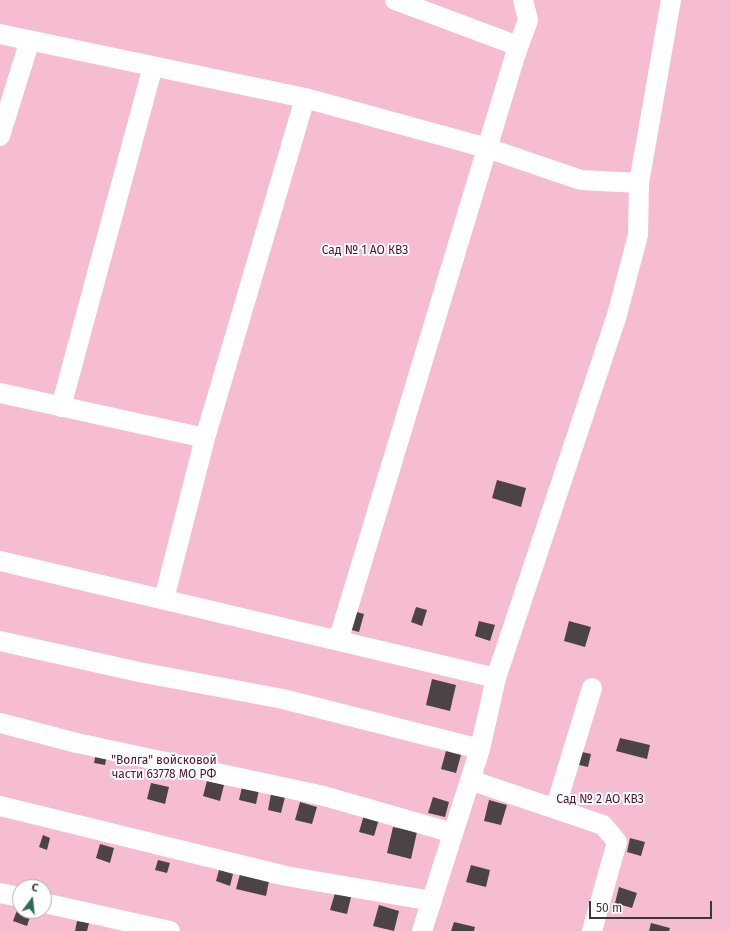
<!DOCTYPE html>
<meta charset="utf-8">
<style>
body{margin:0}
#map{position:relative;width:731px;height:931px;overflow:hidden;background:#eee2e6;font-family:"Fira Sans",sans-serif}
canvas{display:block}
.north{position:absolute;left:12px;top:879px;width:40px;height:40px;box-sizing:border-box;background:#fff;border:1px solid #b1afb0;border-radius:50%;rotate:15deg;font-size:11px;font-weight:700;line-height:16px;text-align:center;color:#3c3839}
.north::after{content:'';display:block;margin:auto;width:14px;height:18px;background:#2a6c5b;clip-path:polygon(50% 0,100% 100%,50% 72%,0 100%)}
.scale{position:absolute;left:589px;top:901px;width:123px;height:18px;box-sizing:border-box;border:2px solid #3c3839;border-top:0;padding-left:5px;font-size:12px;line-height:14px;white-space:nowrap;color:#3c3839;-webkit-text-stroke:3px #fff;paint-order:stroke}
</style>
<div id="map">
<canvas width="731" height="931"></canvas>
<div class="north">С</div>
<div class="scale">50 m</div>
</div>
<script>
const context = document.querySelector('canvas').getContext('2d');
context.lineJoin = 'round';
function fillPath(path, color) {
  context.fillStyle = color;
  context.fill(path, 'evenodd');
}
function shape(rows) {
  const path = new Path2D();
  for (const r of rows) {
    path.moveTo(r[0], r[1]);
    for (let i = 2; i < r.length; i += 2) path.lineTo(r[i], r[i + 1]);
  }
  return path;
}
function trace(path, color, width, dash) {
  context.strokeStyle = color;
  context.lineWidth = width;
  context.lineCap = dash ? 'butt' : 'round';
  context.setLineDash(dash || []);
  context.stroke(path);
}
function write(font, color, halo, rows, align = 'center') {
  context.font = font + ' "Fira Sans",sans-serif';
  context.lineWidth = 4;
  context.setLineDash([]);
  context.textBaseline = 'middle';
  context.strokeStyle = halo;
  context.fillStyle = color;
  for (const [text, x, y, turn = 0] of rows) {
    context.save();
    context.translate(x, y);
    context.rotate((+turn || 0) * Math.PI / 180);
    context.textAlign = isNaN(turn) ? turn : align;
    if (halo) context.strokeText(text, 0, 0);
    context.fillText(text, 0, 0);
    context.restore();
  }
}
fillPath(shape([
 [0,0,731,0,731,931,0,931],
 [20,887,44,887,44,911,20,911]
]), '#f6bcd2');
fillPath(shape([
 [497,480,526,488,521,507,492,498],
 [416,607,427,610,422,626,411,622],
 [353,611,364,614,359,632,348,629],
 [479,621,495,625,490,641,475,636],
 [569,621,591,627,585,647,564,641],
 [432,679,456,685,450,711,426,705],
 [620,738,650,745,647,759,616,751],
 [446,751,461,755,456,773,441,769],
 [582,752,591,754,588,767,579,765],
 [96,753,107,755,105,765,94,763],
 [207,781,224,785,220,801,203,796],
 [151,783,169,787,165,804,147,799],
 [242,787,259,790,256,804,239,800],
 [271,794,285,797,281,813,268,810],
 [433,797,449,802,445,817,428,813],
 [489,800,507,805,501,825,484,821],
 [300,802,317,807,312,824,295,820],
 [364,815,379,819,374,836,359,832],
 [393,827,417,832,411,859,387,853],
 [43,835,50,838,47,850,39,847],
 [630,838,645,842,641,856,627,852],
 [100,844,114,848,110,863,96,858],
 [158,860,170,863,167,873,155,870],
 [471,865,490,870,486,887,466,882],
 [219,870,233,874,230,886,216,881],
 [240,874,269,881,266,896,236,889],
 [619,887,637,893,632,908,615,903],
 [335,893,351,897,347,914,330,910],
 [19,905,20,905,20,911,32,911,27,926,13,921],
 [379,905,399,911,394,931,373,926],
 [77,921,89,923,87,931,75,931],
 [454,922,475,927,474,931,451,931],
 [651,923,670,928,669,931,649,931]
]), '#4c4346');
trace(shape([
 [395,0,518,46],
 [0,34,305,98,487,148,581,180,639,183],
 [0,136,30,40],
 [0,393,205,438],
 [61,407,153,66],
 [0,561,496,678],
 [164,599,205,438,305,98],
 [0,641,139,672,283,699,480,749],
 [338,641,515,56,528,20,523,0],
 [0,723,77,743,324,796,453,833],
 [470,780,603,825,617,842,592,931],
 [0,806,286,876,432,901],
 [555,809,592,688],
 [0,893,20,897],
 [44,903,170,931],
 [422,931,480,749,496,678,617,315,638,235,639,183,671,0]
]), '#fff', 20);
write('12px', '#571135', '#fff', [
 ["Сад № 1 АО КВЗ",365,251],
 ["\"Волга\" войсковой",164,761],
 ["части 63778 МО РФ",164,775],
 ["Сад № 2 АО КВЗ",600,800]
]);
</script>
